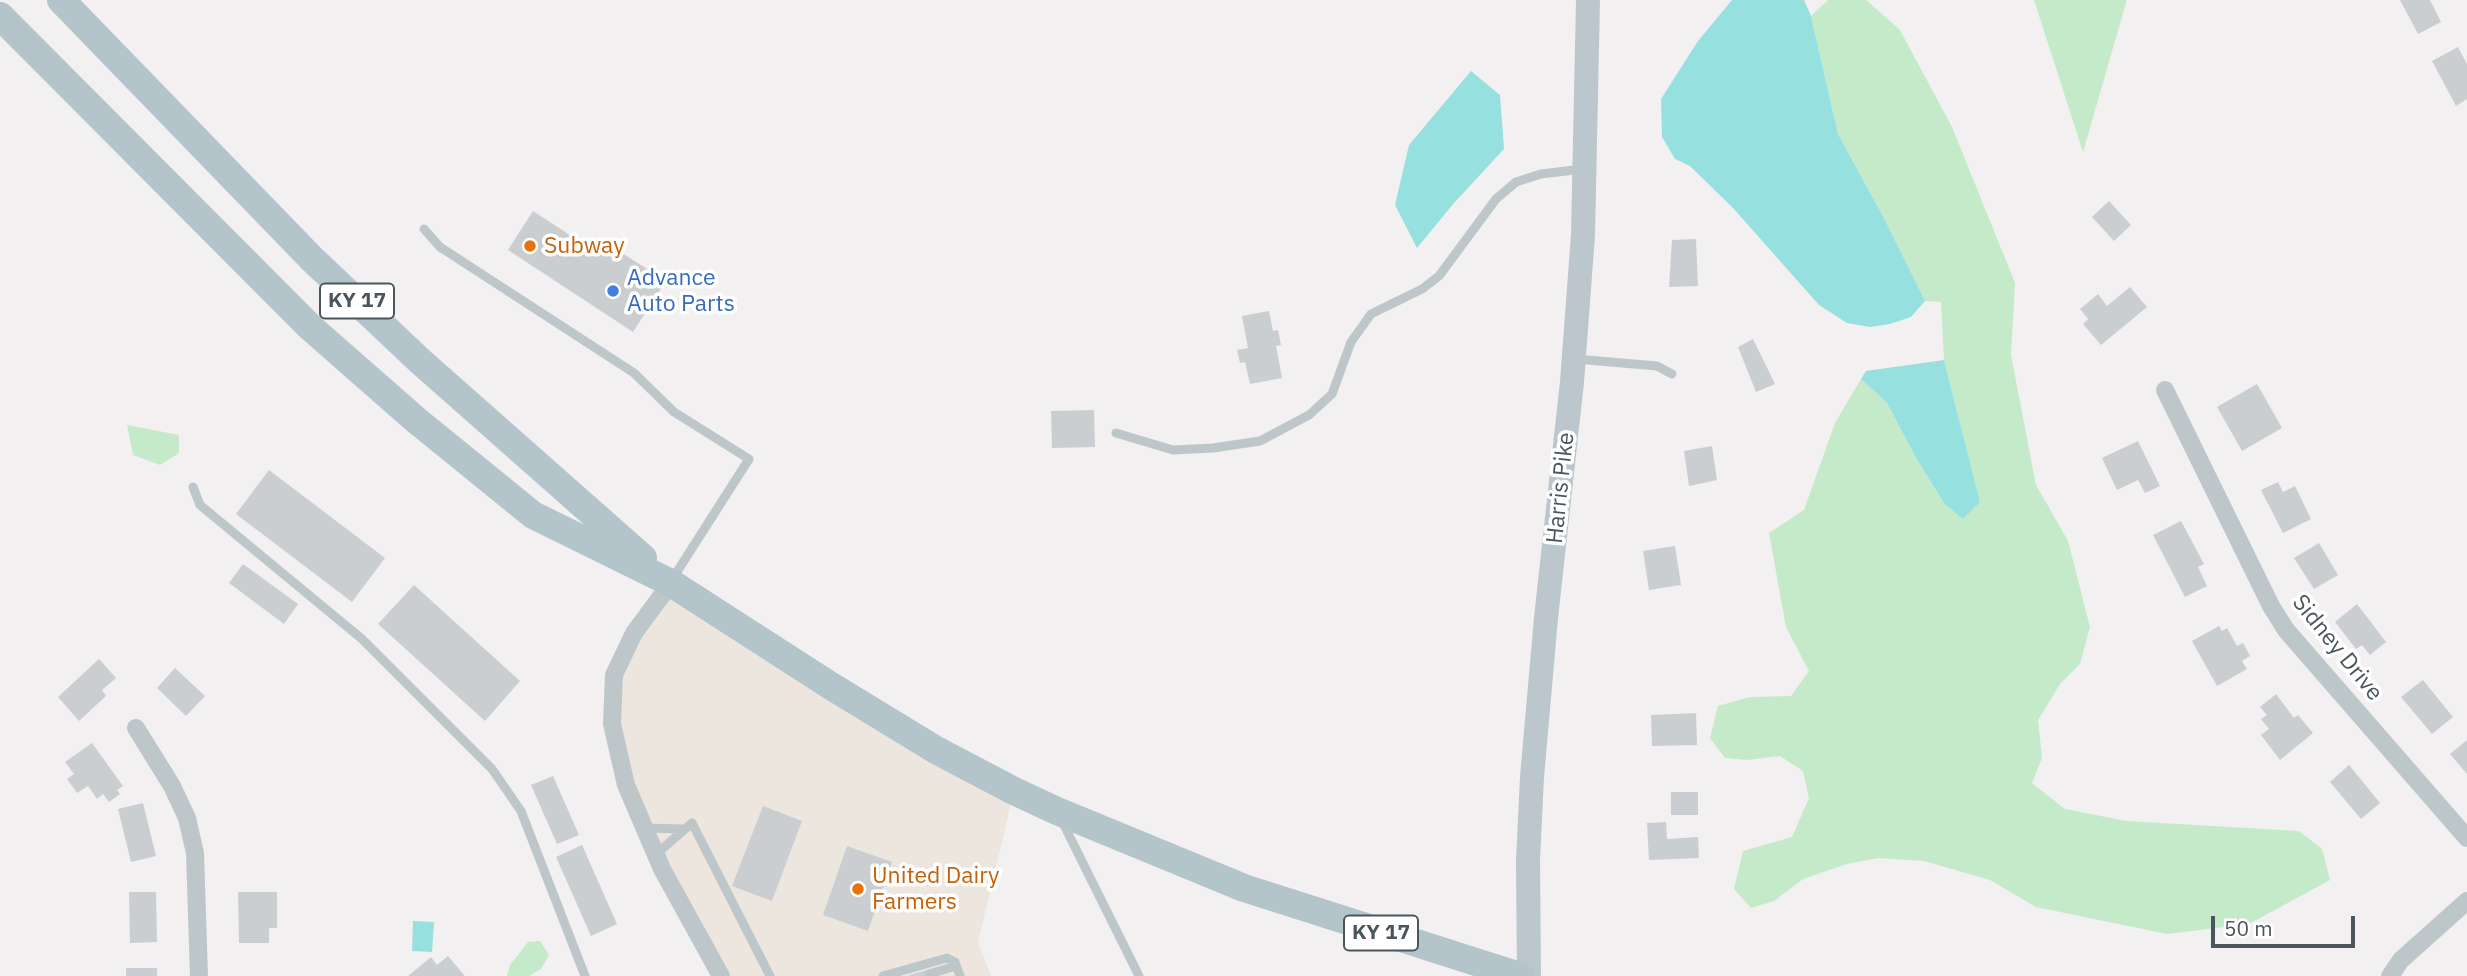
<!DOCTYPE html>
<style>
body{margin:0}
#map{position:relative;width:2467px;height:976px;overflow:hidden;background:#f2f0f0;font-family:"IBM Plex Sans",sans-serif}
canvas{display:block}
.scale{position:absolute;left:2211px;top:916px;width:144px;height:32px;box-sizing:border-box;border:4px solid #4a565b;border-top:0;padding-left:9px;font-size:21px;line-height:24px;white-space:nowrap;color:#4a565b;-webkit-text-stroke:5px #fff;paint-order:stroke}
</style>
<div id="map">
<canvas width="2467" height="976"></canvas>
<div class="scale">50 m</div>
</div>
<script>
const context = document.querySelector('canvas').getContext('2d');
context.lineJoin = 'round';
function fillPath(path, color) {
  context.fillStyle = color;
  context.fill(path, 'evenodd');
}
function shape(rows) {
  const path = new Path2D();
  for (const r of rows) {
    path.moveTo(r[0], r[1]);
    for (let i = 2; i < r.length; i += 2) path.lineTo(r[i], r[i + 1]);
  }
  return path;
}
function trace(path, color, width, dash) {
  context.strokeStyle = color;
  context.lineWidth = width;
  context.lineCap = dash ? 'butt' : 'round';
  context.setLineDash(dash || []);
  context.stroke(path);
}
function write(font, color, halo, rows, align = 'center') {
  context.font = font + ' "IBM Plex Sans",sans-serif';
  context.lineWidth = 7;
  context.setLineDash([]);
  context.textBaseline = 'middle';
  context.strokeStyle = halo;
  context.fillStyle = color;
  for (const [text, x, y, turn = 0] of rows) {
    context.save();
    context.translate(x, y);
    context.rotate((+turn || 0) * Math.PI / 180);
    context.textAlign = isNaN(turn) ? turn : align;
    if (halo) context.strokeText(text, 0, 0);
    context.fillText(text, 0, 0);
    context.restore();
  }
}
fillPath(shape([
 [671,583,1014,791,978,942,991,976,721,976,626,785,614,675]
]), '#ece6df');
fillPath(shape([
 [1828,0,1866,0,1900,30,1952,127,2015,283,2011,355,2036,485,2068,541,2090,627,2080,664,2060,684,2038,720,2042,758,2032,783,2065,809,2126,821,2299,831,2322,849,2330,880,2249,924,2167,934,2036,907,1990,880,1924,861,1878,858,1847,864,1803,879,1774,901,1751,908,1734,889,1743,851,1792,837,1809,798,1803,771,1780,756,1747,760,1725,758,1710,738,1718,706,1750,697,1791,696,1809,671,1786,627,1769,533,1804,510,1835,423,1861,379,1887,403,1916,458,1944,503,1980,502,1944,360,1941,302,1925,301,1884,218,1838,134,1811,16],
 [2126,0,2126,3,2083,152,2034,0],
 [127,425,179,435,179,453,160,465,133,455],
 [540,941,549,955,541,969,529,976,507,976,510,965,528,942]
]), '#c4eac9');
fillPath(shape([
 [1732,0,1804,0,1811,16,1838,134,1884,218,1925,301,1911,317,1890,324,1870,327,1847,323,1819,305,1733,208,1690,166,1675,159,1662,137,1661,99,1698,41],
 [1471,71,1500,95,1504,149,1454,203,1417,248,1395,205,1409,145],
 [1944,360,1980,502,1963,519,1944,503,1916,458,1887,403,1861,379,1866,371],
 [413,921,434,922,432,952,412,951]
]), '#96e1df');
fillPath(shape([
 [2400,0,2430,0,2441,22,2418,34],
 [2458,47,2467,64,2467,99,2456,106,2432,61],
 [2109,201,2131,225,2114,241,2092,217],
 [533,211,593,250,600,239,666,281,633,332,508,250],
 [1696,239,1698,286,1669,287,1672,240],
 [2130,287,2147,307,2101,345,2083,324,2088,319,2080,309,2098,294,2107,306],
 [1269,311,1273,331,1278,330,1281,345,1276,346,1282,378,1250,384,1245,362,1240,363,1237,350,1248,348,1242,316],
 [1753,339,1775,384,1756,392,1738,347],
 [2257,384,2282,428,2242,451,2217,407],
 [1094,410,1095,447,1052,448,1051,411],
 [2138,441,2160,486,2145,493,2138,480,2117,490,2102,458],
 [1712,446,1717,480,1689,486,1684,451],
 [269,470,385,558,352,602,236,514],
 [2278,482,2283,492,2295,486,2311,519,2283,533,2261,490],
 [2181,521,2204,564,2198,567,2207,586,2185,597,2153,535],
 [2319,543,2338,575,2314,589,2294,558],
 [1675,546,1681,585,1649,590,1643,551],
 [243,564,298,604,284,624,229,583],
 [414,585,520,681,485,721,378,624],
 [2357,604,2386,642,2370,655,2362,645,2356,649,2335,622],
 [2219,626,2222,631,2227,628,2237,646,2243,643,2250,656,2242,661,2247,669,2217,686,2192,641],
 [99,659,116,678,102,690,106,696,79,721,58,697],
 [175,668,205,696,186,716,157,688],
 [2423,680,2453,717,2432,734,2401,697],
 [2276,694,2294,718,2298,715,2313,733,2280,760,2261,735,2269,729,2261,719,2267,715,2260,707],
 [1696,713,1697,745,1652,746,1651,715],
 [2467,740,2467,774,2450,754],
 [92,743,123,786,117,790,120,794,109,802,103,794,97,799,88,786,77,793,67,779,74,774,65,762],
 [2349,765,2380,803,2361,819,2330,782],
 [553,776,579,835,557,844,531,785],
 [1671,792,1698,792,1698,815,1671,815],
 [143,803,156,856,131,862,118,809],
 [763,806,802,821,772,901,732,886],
 [1666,822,1667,839,1698,837,1699,858,1649,860,1647,823],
 [582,845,617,924,591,936,556,857],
 [847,846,892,862,868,931,823,915],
 [129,892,156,892,157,942,130,943],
 [238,892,277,892,277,928,269,928,269,943,239,943],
 [448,956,465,976,408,976,431,957,437,965],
 [126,968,157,968,157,976,126,976],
 [928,970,930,976,910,976,909,975]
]), '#caced0');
trace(shape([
 [424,229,440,247,634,373,674,412,749,459,673,578],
 [1576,359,1657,366,1672,374],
 [1116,433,1173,450,1213,448,1260,441,1309,415,1332,394,1351,342,1371,314,1422,289,1439,276,1496,199,1516,182,1541,174,1583,169],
 [193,487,200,505,362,639,492,769,521,811,585,976],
 [1061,819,1139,976],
 [645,828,682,829],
 [655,855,692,823,770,976],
 [929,974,956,966],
 [883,976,947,958,955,962,960,976]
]), '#bdc7ca', 9);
trace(shape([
 [2165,390,2271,606,2286,630,2467,838],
 [671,583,634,633,614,675,612,724,626,785,662,869,721,976],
 [136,728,172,786,187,818,195,853,199,976],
 [2390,976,2401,960,2467,901]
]), '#bdc7ca', 18);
trace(shape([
 [1529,976,1528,860,1532,777,1546,618,1572,382,1583,235,1588,0]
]), '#bbc7cc', 24);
trace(shape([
 [61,0,312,259,420,361,643,558],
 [0,16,310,327,416,420,533,515,671,583,831,686,936,750,1014,791,1057,811,1244,888,1520,976]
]), '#b3c4cb', 28);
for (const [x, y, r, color] of [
 [530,246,7,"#e8710a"],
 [613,291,7,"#3f7fe0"],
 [858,889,7,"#e8710a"]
]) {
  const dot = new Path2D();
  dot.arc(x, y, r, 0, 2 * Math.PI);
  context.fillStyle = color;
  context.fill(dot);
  trace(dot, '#fff', 2.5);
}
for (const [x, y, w] of [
 [357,301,74],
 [1381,933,74]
]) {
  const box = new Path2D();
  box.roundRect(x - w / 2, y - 17.5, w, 35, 5);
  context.fillStyle = '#fff';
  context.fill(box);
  trace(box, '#4a565b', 2);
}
write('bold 21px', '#4a565b', null, [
 ["KY 17",357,301],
 ["KY 17",1381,933]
]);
write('23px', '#c56008', '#fff', [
 ["Subway",544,246],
 ["United Dairy",872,876],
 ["Farmers",872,902]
], 'left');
write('23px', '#366cbe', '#fff', [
 ["Advance",627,278],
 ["Auto Parts",627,304]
], 'left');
write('23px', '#4a565b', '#fff', [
 ["Harris Pike",1561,488,-84],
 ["Sidney Drive",2337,648,51]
]);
</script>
